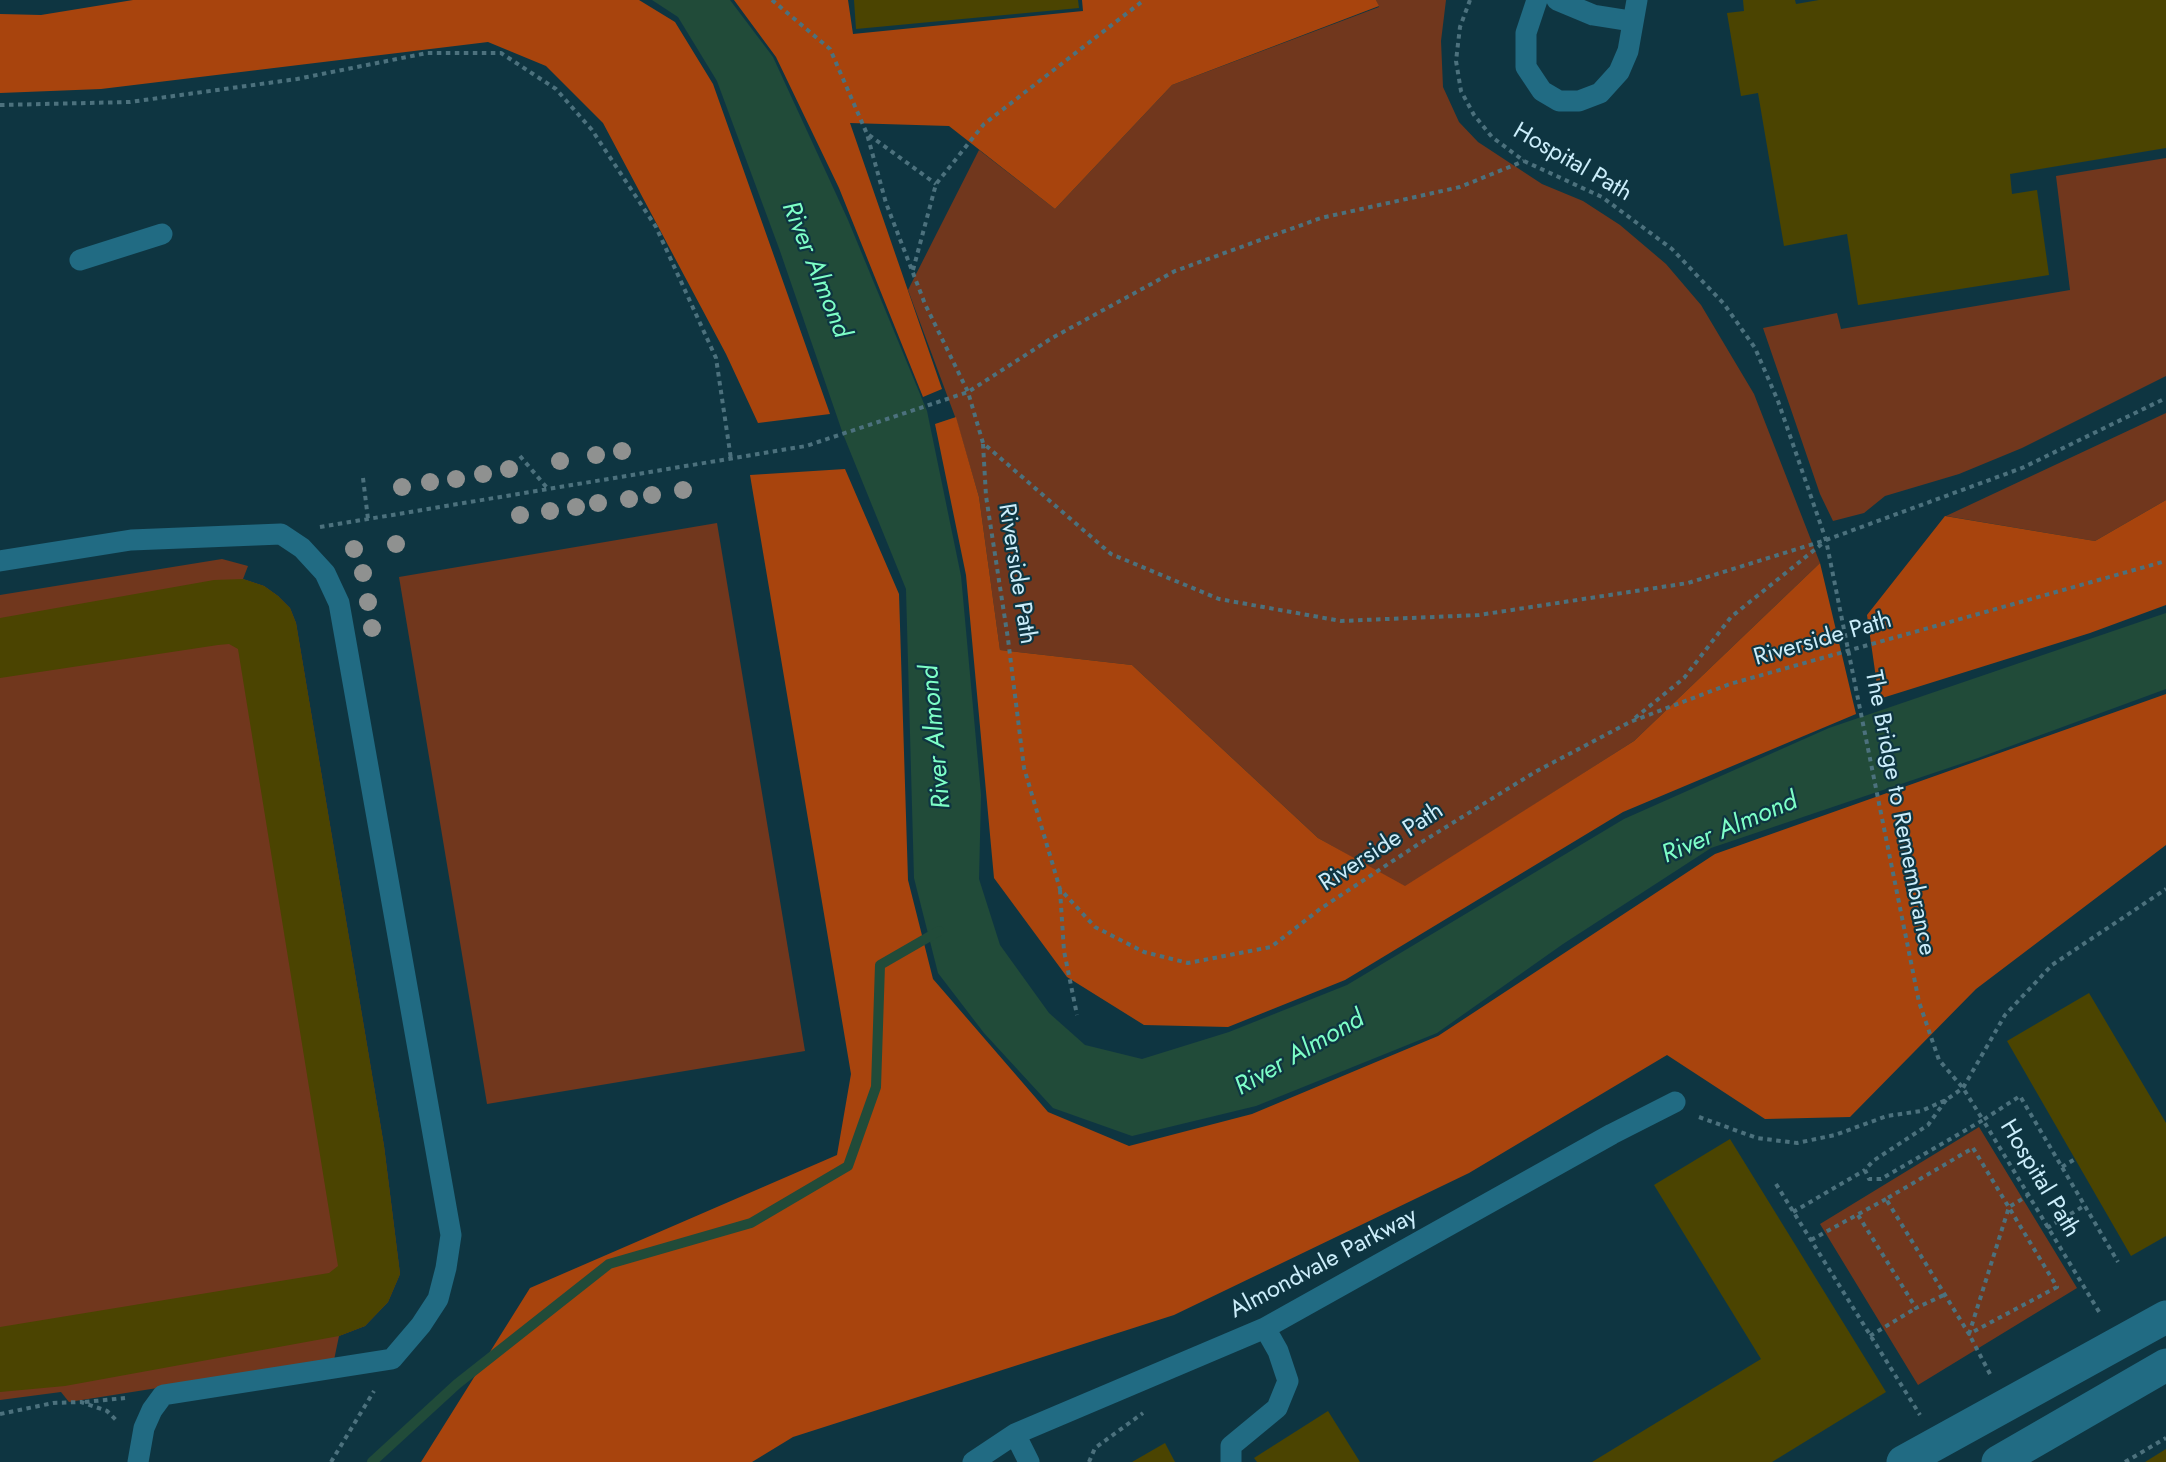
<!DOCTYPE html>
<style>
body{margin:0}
canvas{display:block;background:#0e3541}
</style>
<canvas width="2166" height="1462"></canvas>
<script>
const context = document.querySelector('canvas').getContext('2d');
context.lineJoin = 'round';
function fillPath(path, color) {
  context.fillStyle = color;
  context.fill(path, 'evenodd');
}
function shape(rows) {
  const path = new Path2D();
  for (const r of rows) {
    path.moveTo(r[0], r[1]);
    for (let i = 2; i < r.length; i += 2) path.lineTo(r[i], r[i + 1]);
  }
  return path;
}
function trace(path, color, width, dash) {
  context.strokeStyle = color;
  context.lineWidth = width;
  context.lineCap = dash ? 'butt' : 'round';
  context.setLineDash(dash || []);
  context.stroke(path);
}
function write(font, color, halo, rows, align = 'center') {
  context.font = font + ' Jost,sans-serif';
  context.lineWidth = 4.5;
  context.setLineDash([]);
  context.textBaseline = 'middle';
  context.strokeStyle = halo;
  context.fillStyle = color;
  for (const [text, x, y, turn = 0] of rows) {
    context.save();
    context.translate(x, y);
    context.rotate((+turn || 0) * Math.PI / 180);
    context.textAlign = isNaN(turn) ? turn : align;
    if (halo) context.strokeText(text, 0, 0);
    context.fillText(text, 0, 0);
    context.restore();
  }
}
fillPath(shape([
 [1376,0,1446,0,1441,41,1443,87,1459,122,1478,142,1542,184,1583,201,1620,225,1666,264,1701,305,1754,394,1820,563,1634,741,1405,887,1318,838,1132,665,1000,650,979,497,957,422,908,290,979,150,1055,209,1172,85,1379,7],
 [2166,158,2166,376,2022,448,1959,474,1885,496,1864,513,1833,521,1820,494,1763,328,1837,313,1841,329,2070,290,2056,176],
 [2166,413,2166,500,2095,541,1946,516],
 [717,523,805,1051,487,1104,399,577],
 [222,559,248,566,243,579,264,586,278,596,290,608,296,623,384,1146,400,1274,388,1302,365,1326,339,1336,334,1360,69,1402,61,1392,0,1400,0,595],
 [1979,1127,2077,1288,1918,1385,1820,1224]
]), '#71371d');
fillPath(shape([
 [133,0,639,0,675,22,713,84,830,414,758,423,726,354,603,123,546,66,488,42,101,89,0,93,0,14,41,15],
 [734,0,848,0,853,34,1083,11,1082,0,1376,0,1379,6,1172,85,1055,209,949,126,850,123,942,389,923,397,839,188,776,57],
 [956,417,979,497,1000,650,1132,665,1318,838,1405,886,1634,741,1820,563,1856,714,1623,812,1345,980,1228,1027,1144,1025,1067,977,994,878,966,575,935,424],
 [845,469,899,594,908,880,933,979,1048,1112,1129,1146,1252,1114,1438,1036,1715,854,2166,694,2166,845,1976,989,1850,1117,1765,1119,1667,1055,1469,1173,1174,1315,793,1437,752,1462,421,1462,530,1288,837,1155,851,1074,750,475],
 [2166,500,2166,605,2090,633,1879,699,1867,615,1945,516,2095,541]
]), '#a8440d');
fillPath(shape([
 [652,0,730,0,773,57,848,220,927,411,961,576,981,795,979,879,1000,945,1049,1013,1085,1045,1142,1059,1229,1032,1347,985,1624,819,1829,728,2166,613,2166,689,1978,758,1711,848,1563,944,1437,1033,1256,1106,1132,1136,1053,1108,984,1033,938,973,914,878,906,589,843,434,780,251,717,81,678,17]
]), '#214b39');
trace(shape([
 [372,1462,457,1384,609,1264,751,1223,848,1166,876,1087,880,965,939,931]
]), '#214b39', 10);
fillPath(shape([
 [854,0,1078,0,1079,8,856,29],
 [1743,0,1795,0,1796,4,1819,0,2166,0,2166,148,2010,174,2012,194,2037,190,2049,275,1858,305,1847,234,1784,246,1758,93,1741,96,1727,13,1744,11],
 [243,579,264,586,278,596,290,608,296,623,384,1146,400,1274,388,1302,365,1326,339,1336,65,1386,0,1392,0,1327,329,1273,338,1266,238,649,229,644,218,645,0,678,0,618,214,580],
 [2089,993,2166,1123,2166,1236,2131,1256,2007,1041],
 [1730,1139,1886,1392,1772,1462,1592,1462,1761,1359,1654,1185],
 [1328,1411,1360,1462,1257,1462,1254,1458],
 [1165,1443,1175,1462,1132,1462],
 [2166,1449,2166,1462,2145,1462]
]), '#4b4401');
trace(shape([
 [772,0,830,49,867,134,886,203,925,304,968,392,983,443,1111,554,1219,599,1341,621,1479,615,1688,583,1826,540,2022,468,2166,398],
 [1470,0,1460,27,1456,61,1461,91,1474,115,1492,137,1524,161,1602,197,1672,249,1724,304,1755,348,1778,401,1826,540,1919,1002,1939,1060,1963,1088,1983,1120,2020,1096,2118,1262],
 [0,105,130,102,297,79,427,53,501,53,556,89,592,130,656,227,716,358,731,459],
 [869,135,936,184],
 [913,270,936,184,984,124,1144,0],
 [983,444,986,496,1008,639,1024,768,1060,889,1095,927,1144,952,1188,963,1271,947,1320,909,1417,845,1535,772,1630,722,1730,684,2166,561],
 [520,456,548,489],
 [363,478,368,519],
 [320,527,806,446,968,392,1052,338,1175,271,1321,218,1460,187,1524,161],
 [1635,718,1684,678,1731,617,1823,543],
 [1060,890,1064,951,1077,1015],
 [1946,1100,1928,1125,1873,1161,1865,1170,1869,1179,1881,1179,1983,1120,2101,1315],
 [1699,1117,1757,1138,1797,1143,1835,1135,1887,1116,1921,1111,1946,1100,1963,1088,2005,1015,2052,965,2166,889],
 [1973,1148,2057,1287,1969,1334,1886,1199,1973,1148],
 [2062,1167,2075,1159],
 [1776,1184,1920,1415],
 [1793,1212,1865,1170],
 [1858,1215,1916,1308,1944,1295],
 [2047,1228,2084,1206],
 [1811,1240,1886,1199],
 [1870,1336,1916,1308],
 [1990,1374,1969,1334,2009,1207,2027,1196],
 [85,1402,125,1398],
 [0,1414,53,1403,81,1402,107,1411,116,1420],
 [331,1462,374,1391],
 [1089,1462,1095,1448,1143,1413],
 [2125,1462,2166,1438]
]), '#4c717d', 4, [4.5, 4.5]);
trace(shape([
 [1537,0,1526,33,1526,67,1542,91,1559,101,1579,101,1600,93,1619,72,1628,51,1637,0],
 [1557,0,1593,15,1631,21],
 [80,260,162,234],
 [0,561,131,540,281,534,302,548,325,573,339,603,451,1235,446,1268,438,1299,421,1325,392,1359,163,1395,152,1410,144,1428,138,1462],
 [973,1462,1015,1434],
 [1029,1462,1015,1434,1265,1328,1612,1134,1675,1102],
 [1231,1462,1231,1446,1277,1408,1288,1381,1278,1351,1265,1328]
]), '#216b83', 21);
trace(shape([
 [1903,1462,2166,1317],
 [1998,1462,2166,1365]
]), '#216b83', 33);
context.fillStyle = '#8f9190';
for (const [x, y] of [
 [622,451],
 [596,455],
 [560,461],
 [509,469],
 [483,474],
 [456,479],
 [430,482],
 [402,487],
 [683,490],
 [652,495],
 [629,499],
 [598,503],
 [576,507],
 [550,511],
 [520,515],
 [396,544],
 [354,549],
 [363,573],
 [368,602],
 [372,628]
]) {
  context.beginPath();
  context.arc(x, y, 9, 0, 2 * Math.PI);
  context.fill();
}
write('24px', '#cbedfa', '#0e3541', [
 ["Hospital Path",1572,163,30],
 ["Riverside Path",1016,574,81],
 ["Riverside Path",1823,640,-16],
 ["The Bridge to Remembrance",1899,813,79],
 ["Riverside Path",1382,848,-33],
 ["Hospital Path",2039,1179,59],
 ["Almondvale Parkway",1324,1264,-28]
]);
write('italic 26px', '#7dfec7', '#0e3541', [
 ["River Almond",815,270,68],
 ["River Almond",937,737,-95],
 ["River Almond",1730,829,-23],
 ["River Almond",1300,1054,-30]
]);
</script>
